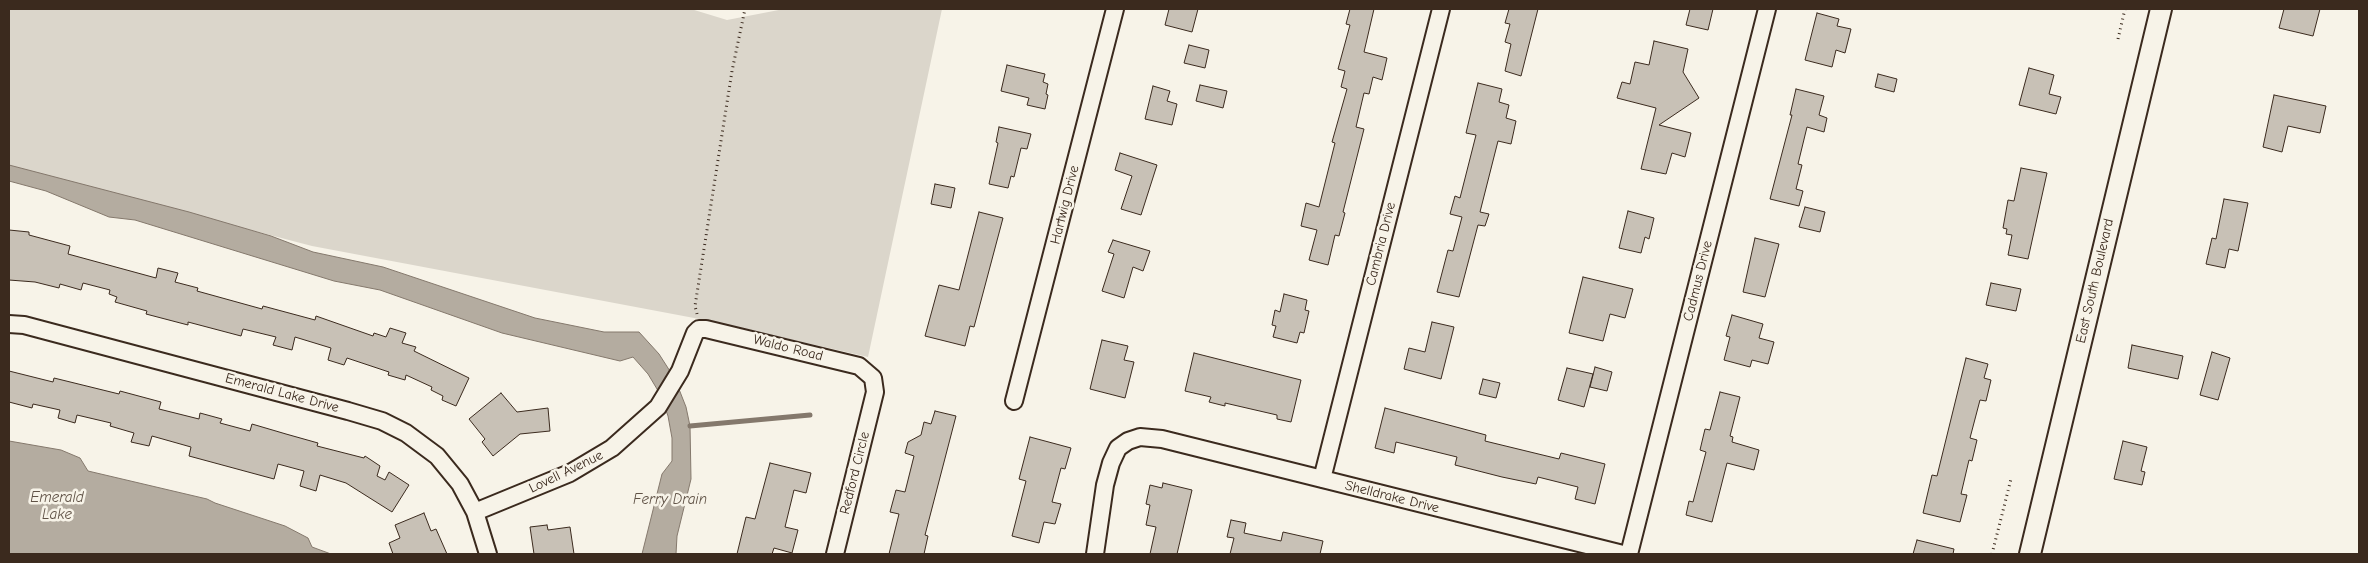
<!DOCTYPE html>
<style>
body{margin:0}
#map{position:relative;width:2368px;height:563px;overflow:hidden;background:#f7f3e8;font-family:"Comic Neue",sans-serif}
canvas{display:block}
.frame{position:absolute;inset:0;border:10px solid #3b2a1e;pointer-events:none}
</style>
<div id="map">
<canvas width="2368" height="563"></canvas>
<div class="frame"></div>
</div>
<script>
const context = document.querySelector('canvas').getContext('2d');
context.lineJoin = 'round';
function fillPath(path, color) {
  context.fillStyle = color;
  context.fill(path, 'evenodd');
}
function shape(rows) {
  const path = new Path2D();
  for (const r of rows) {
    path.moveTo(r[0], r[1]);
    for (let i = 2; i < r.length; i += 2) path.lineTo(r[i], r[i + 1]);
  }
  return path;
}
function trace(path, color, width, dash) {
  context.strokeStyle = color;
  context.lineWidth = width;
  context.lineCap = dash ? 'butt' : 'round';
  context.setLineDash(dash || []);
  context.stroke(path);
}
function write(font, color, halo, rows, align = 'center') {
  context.font = font + ' "Comic Neue",sans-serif';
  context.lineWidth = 5;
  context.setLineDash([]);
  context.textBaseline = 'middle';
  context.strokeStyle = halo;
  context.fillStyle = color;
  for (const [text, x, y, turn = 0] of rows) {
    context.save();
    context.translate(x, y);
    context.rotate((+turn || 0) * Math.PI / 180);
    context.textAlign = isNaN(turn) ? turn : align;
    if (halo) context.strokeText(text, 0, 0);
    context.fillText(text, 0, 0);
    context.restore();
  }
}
fillPath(shape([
 [9,9,691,9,727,20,784,9,942,9,868,357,710,321,312,246,9,167]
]), '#dbd6cb');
const water = shape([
 [9,165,189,212,271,236,313,252,383,267,535,318,604,332,639,332,659,354,675,379,686,407,690,426,691,479,677,536,676,554,642,554,662,474,672,461,672,438,668,416,660,394,648,374,633,357,620,361,502,333,380,290,334,281,135,220,109,217,46,191,9,181,9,165],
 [9,441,61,450,80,458,88,471,207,499,215,503,285,526,308,538,312,547,331,554,9,554,9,441]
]);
fillPath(water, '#b4aca0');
trace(water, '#84786c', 1);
trace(shape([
 [690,426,810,415]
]), '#84786c', 5);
const building = shape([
 [1169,9,1198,9,1192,32,1165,25,1169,9],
 [1350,9,1374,9,1364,52,1387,58,1382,80,1373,77,1369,94,1364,93,1356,127,1364,129,1343,212,1345,213,1339,236,1335,235,1328,265,1309,260,1317,230,1301,226,1306,203,1319,207,1335,143,1332,142,1347,89,1341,87,1345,71,1338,69,1350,25,1346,24,1350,9],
 [1509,9,1538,9,1521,76,1505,71,1511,44,1505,42,1510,24,1505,23,1509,9],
 [1690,9,1713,9,1708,30,1686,25,1690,9],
 [2284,9,2320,9,2313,36,2279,28,2284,9],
 [1817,13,1839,19,1837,26,1851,29,1845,53,1836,50,1832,67,1805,60,1817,13],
 [1654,41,1688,49,1683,72,1699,98,1659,125,1691,133,1685,157,1672,153,1666,174,1641,169,1656,108,1617,98,1622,82,1630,84,1635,62,1649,65,1654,41],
 [1189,45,1209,50,1205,68,1184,63,1189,45],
 [1007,65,1045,74,1043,82,1048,84,1046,94,1048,95,1045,109,1027,105,1029,98,1001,91,1007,65],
 [2029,68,2054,75,2049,94,2061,97,2056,114,2019,105,2029,68],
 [1878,74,1897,79,1894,92,1875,87,1878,74],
 [1478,83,1502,89,1499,102,1509,105,1506,118,1516,121,1511,144,1498,141,1480,212,1489,214,1485,226,1478,225,1459,297,1437,292,1448,250,1453,251,1462,217,1450,214,1455,196,1460,198,1476,135,1466,133,1478,83],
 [1200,85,1227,91,1223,108,1196,101,1200,85],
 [1153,86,1170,91,1167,101,1177,104,1172,125,1145,119,1153,86],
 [1796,89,1824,96,1819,115,1827,118,1824,132,1807,127,1798,164,1802,165,1796,189,1803,191,1799,206,1770,199,1792,115,1790,115,1796,89],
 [2274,95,2326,106,2320,133,2288,126,2282,152,2263,147,2274,95],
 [999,127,1031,134,1027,149,1021,148,1014,177,1011,176,1008,188,989,184,998,143,996,142,999,127],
 [1120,153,1157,165,1141,215,1121,209,1132,176,1115,170,1120,153],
 [2021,168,2047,173,2028,259,2008,255,2012,235,2006,234,2007,229,2003,228,2008,200,2014,201,2021,168],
 [935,184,955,188,951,208,931,204,935,184],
 [2224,199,2248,203,2238,251,2229,249,2225,268,2206,264,2212,238,2216,239,2224,199],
 [1805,207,1825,212,1820,232,1799,227,1805,207],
 [1628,211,1654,218,1649,239,1645,237,1641,253,1619,248,1628,211],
 [979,212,1003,218,974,327,970,326,965,346,925,336,939,285,959,290,979,212],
 [9,230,29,232,29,235,70,246,68,254,156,278,158,268,178,273,175,282,198,288,197,291,262,309,263,306,315,320,316,316,373,336,374,333,386,337,390,328,406,333,402,343,416,347,414,351,469,378,456,406,442,400,443,396,431,390,432,387,406,375,405,380,388,375,389,372,347,358,344,365,328,360,331,348,295,337,292,350,273,345,276,337,243,329,241,336,188,322,188,325,146,314,147,311,115,302,117,297,109,294,110,290,83,283,81,290,60,284,59,288,35,282,9,280,9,230],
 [1755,238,1779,244,1765,297,1743,292,1755,238],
 [1113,240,1150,251,1143,271,1133,267,1124,298,1102,291,1114,254,1108,252,1113,240],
 [1583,277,1633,289,1625,318,1610,314,1603,341,1569,333,1583,277],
 [1991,283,2021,289,2016,311,1986,305,1991,283],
 [1284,294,1307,300,1305,310,1309,311,1304,333,1300,332,1297,343,1273,337,1276,326,1272,325,1275,310,1280,312,1284,294],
 [1732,315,1763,324,1759,338,1774,342,1768,364,1752,360,1750,367,1724,360,1730,337,1726,336,1732,315],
 [1432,322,1454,327,1441,379,1404,369,1409,348,1425,352,1432,322],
 [1102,340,1128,346,1124,360,1134,362,1125,398,1090,389,1102,340],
 [2132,345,2183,356,2178,379,2128,368,2132,345],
 [2212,352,2230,358,2218,400,2200,395,2212,352],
 [1194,353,1301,380,1291,422,1277,419,1277,415,1225,403,1225,406,1209,402,1211,397,1185,391,1194,353],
 [1966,358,1988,364,1984,378,1991,380,1986,401,1980,400,1970,438,1977,440,1972,461,1969,460,1961,494,1967,495,1960,522,1923,513,1932,475,1937,476,1966,358],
 [1595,367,1612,372,1607,391,1590,387,1595,367],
 [1567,368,1593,374,1584,407,1558,400,1567,368],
 [9,371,53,382,54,378,119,394,120,391,161,402,159,409,199,419,200,413,222,419,220,423,250,431,252,424,286,434,318,443,317,446,364,458,365,456,380,466,377,476,385,480,389,472,409,485,392,512,346,483,320,475,316,491,300,486,304,471,278,464,274,479,189,456,191,447,152,436,149,446,131,442,134,433,110,426,111,423,77,415,75,423,58,418,60,410,33,404,32,408,9,402,9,371],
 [1483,379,1500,383,1496,398,1479,394,1483,379],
 [1720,392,1740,397,1730,436,1733,437,1732,442,1759,450,1754,470,1727,463,1712,522,1686,515,1689,501,1693,502,1706,452,1700,450,1705,429,1710,430,1720,392],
 [501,393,517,412,548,408,550,431,520,434,493,456,482,442,485,439,469,419,501,393],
 [1385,408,1486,435,1485,441,1559,459,1561,453,1605,464,1595,504,1575,499,1578,487,1538,477,1536,484,1502,477,1455,465,1457,457,1396,442,1394,453,1375,448,1385,408],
 [935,411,956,416,925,535,928,536,924,554,889,554,899,514,890,512,896,490,905,492,914,456,905,453,908,442,921,435,924,422,931,424,935,411],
 [1030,437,1071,448,1065,469,1061,468,1052,502,1061,504,1055,524,1044,522,1039,543,1012,536,1026,481,1019,479,1030,437],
 [2123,441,2147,447,2141,471,2145,472,2142,485,2114,479,2123,441],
 [770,463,811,473,806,493,794,490,785,527,798,530,792,553,774,548,772,554,737,554,746,517,755,519,770,463],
 [1163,483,1192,490,1177,554,1150,554,1156,527,1146,525,1150,505,1146,504,1150,485,1162,488,1163,483],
 [424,513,431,531,436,529,447,554,393,554,389,543,400,538,395,525,424,513],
 [1231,520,1246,523,1244,533,1281,541,1283,532,1323,541,1320,554,1230,554,1234,538,1227,537,1231,520],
 [547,525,548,530,570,527,574,554,534,554,530,527,547,525],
 [1917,540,1954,549,1953,554,1913,554,1917,540]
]);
fillPath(building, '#c8c1b6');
trace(building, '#3b2a1e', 1);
const minor = shape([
 [9,324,24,325,348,411,382,421,406,433,437,456,460,484,475,512,488,554],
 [1014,401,1115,9],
 [1322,479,1441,9],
 [475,512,570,473,612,448,658,407,680,371,695,333,699,329,706,329,859,366,873,378,875,392,835,554],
 [1095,554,1105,485,1111,463,1118,448,1128,441,1140,437,1162,439,1623,554],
 [1629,554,1767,9]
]);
const tertiary = shape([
 [2030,554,2161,9]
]);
trace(minor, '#3b2a1e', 20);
trace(tertiary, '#3b2a1e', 24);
trace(shape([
 [2118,39,2125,9],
 [697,314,695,306,732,71,745,9],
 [1992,554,2011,479]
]), '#3b2a1e', 3, [1, 4]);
trace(minor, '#f7f3e8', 16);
trace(tertiary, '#f7f3e8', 20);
write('14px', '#3b2a1e', '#f7f3e8', [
 ["Hartwig Drive",1065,205,-76],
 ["Cambria Drive",1381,244,-76],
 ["Cadmus Drive",1698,281,-76],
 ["East South Boulevard",2095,281,-77],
 ["Waldo Road",788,348,14],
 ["Emerald Lake Drive",282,393,15],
 ["Lovell Avenue",566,472,-26],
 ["Redford Circle",855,473,-76],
 ["Shelldrake Drive",1392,497,14]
]);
write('italic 15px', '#5f5145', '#f7f3e8', [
 ["Emerald",57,498],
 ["Lake",57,515],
 ["Ferry Drain",670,500]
]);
</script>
